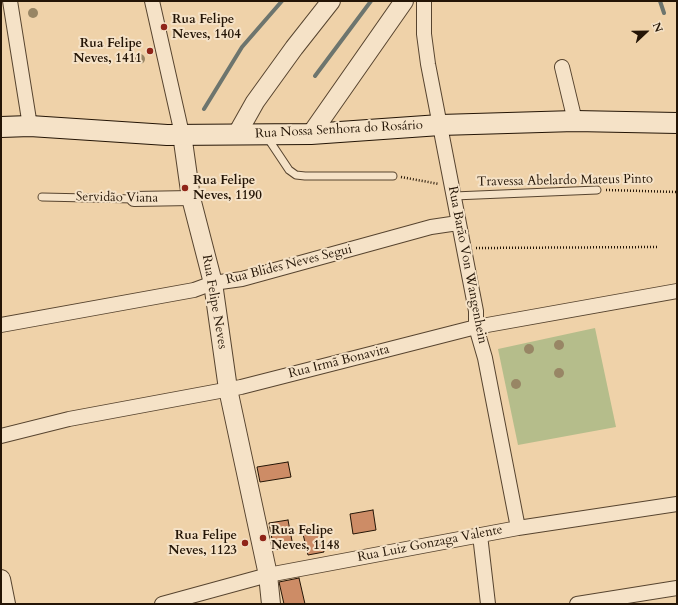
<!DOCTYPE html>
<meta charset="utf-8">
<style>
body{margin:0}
#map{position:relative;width:678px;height:605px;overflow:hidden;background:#efd2a9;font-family:Cardo,serif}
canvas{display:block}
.frame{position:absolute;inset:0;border:2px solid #241506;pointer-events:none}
.north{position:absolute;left:626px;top:12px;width:40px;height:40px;-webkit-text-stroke:3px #f5e2c7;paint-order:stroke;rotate:68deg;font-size:11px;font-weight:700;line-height:16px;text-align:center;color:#241506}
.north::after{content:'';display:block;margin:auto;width:14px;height:18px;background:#241506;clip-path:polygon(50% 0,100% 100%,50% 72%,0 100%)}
</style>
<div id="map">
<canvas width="678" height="605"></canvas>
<div class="frame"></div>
<div class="north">N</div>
</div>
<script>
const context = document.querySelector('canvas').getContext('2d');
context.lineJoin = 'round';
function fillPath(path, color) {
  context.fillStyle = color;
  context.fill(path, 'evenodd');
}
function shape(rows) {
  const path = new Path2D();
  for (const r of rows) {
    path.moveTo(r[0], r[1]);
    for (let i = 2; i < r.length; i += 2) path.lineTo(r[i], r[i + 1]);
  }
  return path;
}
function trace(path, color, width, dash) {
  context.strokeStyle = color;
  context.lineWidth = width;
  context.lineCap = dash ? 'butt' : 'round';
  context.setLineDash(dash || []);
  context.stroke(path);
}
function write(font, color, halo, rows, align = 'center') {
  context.font = font + ' Cardo,serif';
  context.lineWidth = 4;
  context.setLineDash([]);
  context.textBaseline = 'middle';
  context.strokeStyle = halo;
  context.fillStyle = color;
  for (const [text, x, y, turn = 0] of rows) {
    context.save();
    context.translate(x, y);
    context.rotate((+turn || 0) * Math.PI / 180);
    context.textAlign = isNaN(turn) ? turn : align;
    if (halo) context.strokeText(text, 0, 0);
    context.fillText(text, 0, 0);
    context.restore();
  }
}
fillPath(shape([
 [595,328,616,427,518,445,498,349]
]), '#b5bd8b');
trace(shape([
 [660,1,664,13],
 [315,76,371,1],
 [204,109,242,47,282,1]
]), '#6d756e', 4);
const building = shape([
 [288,462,291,477,260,482,257,467,288,462],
 [373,510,376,530,353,534,350,514,373,510],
 [288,520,293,546,274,550,269,523,288,520],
 [319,530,324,552,308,555,303,534,319,530],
 [299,578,305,604,284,604,279,582,299,578]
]);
fillPath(building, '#cd8c66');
trace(building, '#241506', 1);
const service = shape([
 [267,137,289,170,296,175,305,176,393,176],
 [454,196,597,190],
 [42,197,134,199]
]);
const minor = shape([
 [10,1,30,126],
 [152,1,182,134],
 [424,1,424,34,428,64,476,311,476,327,485,358,518,528],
 [562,67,575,121],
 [134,199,191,198],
 [1,325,194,290,213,283,242,279,431,227,458,223],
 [1,436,69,419,241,387,476,327,677,291],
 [480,535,488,604],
 [162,604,268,575,518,528,677,504],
 [577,604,677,588]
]);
const tertiary = shape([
 [182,134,191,198,213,283,228,389,268,575,271,604],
 [237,134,255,102,294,48,331,1],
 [311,134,404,1],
 [1,579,6,604]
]);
const secondary = shape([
 [1,127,30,126,167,135,311,134,440,125,575,121,677,123]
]);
trace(service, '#57442f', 9);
trace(minor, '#57442f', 16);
trace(tertiary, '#57442f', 20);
trace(secondary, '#241506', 22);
trace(shape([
 [401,177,439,184],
 [606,190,677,192],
 [476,248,659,247]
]), '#241506', 2.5, [1, 2]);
trace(service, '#f5e2c7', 7);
trace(minor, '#f5e2c7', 14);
trace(tertiary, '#f5e2c7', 18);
trace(secondary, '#f5e2c7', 20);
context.fillStyle = '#988665';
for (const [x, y] of [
 [33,13],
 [140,59],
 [559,345],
 [529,349],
 [559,373],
 [516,384]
]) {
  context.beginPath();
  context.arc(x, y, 5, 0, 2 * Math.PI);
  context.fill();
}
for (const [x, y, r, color] of [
 [164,27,4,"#8f2418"],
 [150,51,4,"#8f2418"],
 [185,188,4,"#8f2418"],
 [263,538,4,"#8f2418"],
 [245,543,4,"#8f2418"]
]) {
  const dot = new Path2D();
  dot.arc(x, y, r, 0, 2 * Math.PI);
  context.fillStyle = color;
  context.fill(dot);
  trace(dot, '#f5e2c7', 1.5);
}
write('bold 13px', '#241506', '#f5e2c7', [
 ["Rua Felipe",172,20],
 ["Neves, 1404",172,35],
 ["Rua Felipe",142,44,"right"],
 ["Neves, 1411",142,59,"right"],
 ["Rua Felipe",193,181],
 ["Neves, 1190",193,196],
 ["Rua Felipe",271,531],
 ["Neves, 1148",271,546],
 ["Rua Felipe",237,536,"right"],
 ["Neves, 1123",237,551,"right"]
], 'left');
write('13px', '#241506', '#f5e2c7', [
 ["Rua Nossa Senhora do Rosário",339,130,-3],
 ["Travessa Abelardo Mateus Pinto",565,181,-1],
 ["Servidão Viana",117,198,1],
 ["Rua Blides Neves Segui",289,265,-14],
 ["Rua Barão Von Wangenhein",467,265,79],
 ["Rua Felipe Neves",214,302,80],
 ["Rua Irmã Bonavita",339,362,-14],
 ["Rua Luiz Gonzaga Valente",430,544,-11]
]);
</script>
